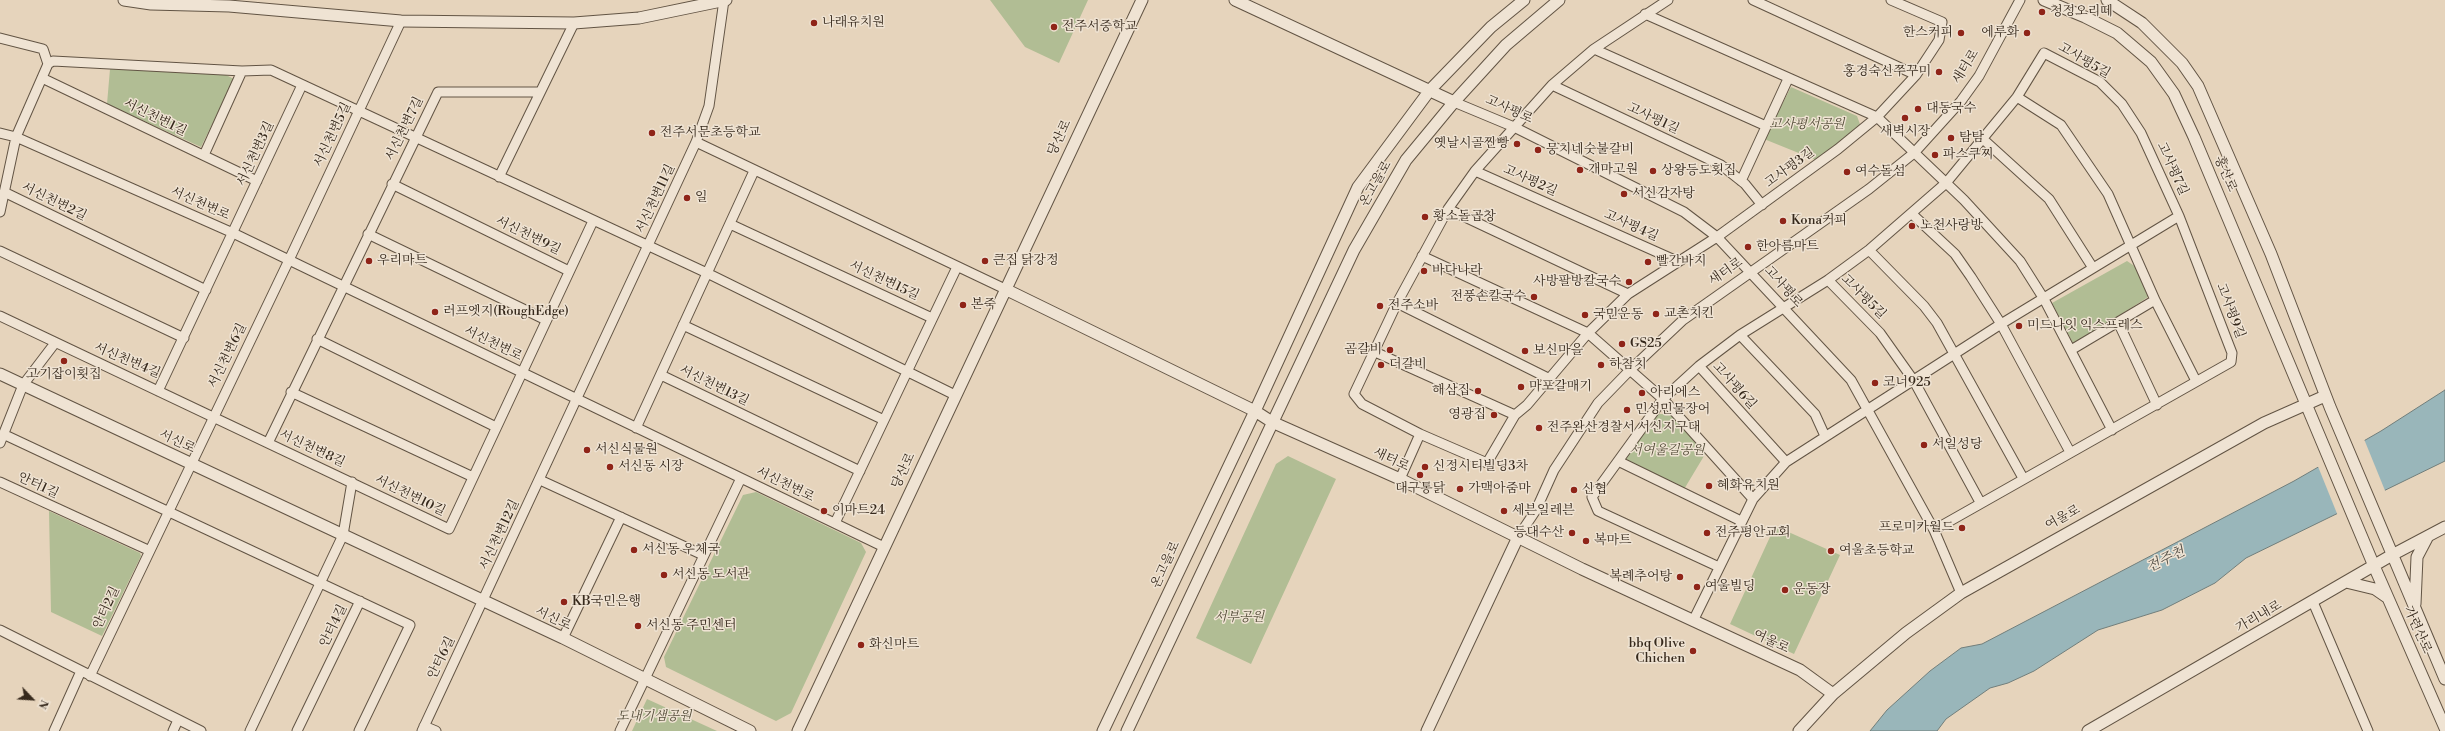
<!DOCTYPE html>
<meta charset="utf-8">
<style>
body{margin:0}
#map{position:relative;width:2445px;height:731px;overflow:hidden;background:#e6d4bc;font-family:"Libre Bodoni",serif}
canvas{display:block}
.north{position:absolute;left:12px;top:679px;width:40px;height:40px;-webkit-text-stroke:3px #efe3d3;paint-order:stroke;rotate:115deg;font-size:11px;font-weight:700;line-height:16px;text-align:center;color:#36291c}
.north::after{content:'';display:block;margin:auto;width:14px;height:18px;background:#36291c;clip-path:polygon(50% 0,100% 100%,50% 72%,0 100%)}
</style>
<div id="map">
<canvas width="2445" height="731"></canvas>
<div class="north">N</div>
</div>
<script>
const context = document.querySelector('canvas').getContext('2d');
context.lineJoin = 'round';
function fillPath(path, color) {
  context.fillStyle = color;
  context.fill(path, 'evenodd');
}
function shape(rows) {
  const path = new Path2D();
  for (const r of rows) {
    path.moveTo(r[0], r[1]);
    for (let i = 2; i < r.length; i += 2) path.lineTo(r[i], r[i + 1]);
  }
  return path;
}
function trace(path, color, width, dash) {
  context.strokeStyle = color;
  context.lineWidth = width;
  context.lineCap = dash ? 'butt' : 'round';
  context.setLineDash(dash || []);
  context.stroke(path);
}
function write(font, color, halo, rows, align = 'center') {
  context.font = font + ' "Libre Bodoni","Noto Serif KR",serif';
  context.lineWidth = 3;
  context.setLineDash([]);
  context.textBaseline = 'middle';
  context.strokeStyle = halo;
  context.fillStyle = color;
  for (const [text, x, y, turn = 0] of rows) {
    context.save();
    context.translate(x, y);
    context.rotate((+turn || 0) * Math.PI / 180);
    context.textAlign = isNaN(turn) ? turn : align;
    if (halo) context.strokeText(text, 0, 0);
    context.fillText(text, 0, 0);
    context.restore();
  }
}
fillPath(shape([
 [990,0,1088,0,1059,63,1025,47],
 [110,69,224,74,234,79,201,147,107,104],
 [1791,87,1857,116,1861,127,1816,160,1764,139],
 [2127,261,2136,267,2148,297,2074,345,2052,303],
 [1657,414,1672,414,1707,451,1683,491,1628,465,1625,458],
 [1288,456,1336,479,1251,664,1196,638,1276,464],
 [756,492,861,543,866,552,791,713,776,721,666,667,664,657,743,495],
 [49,511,140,553,141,556,102,636,51,612],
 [1775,526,1840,555,1794,654,1730,624],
 [647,699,717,731,632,731]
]), '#b1bd94');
const water = shape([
 [2445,390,2445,461,2246,558,2215,583,2162,610,2098,630,2034,671,2008,683,1990,688,1946,719,1937,731,1870,731,1887,710,1930,671,1961,648,1982,644,2294,481,2381,431,2445,390]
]);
fillPath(water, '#99b6ba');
trace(water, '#717e7b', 1);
fillPath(shape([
 [2364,439,2386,493,2338,516,2317,464]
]), '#e6d4bc');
const minor = shape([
 [1668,0,1594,49,1552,85,1475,171,1448,209,1397,303,1354,394,1362,404,1420,434,1487,463,1515,415,1527,405,1588,333,1628,294,1717,237,1838,149,1877,117,1916,75,1939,40,1942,22,1891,0],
 [1753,0,1916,75],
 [1645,14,1877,117,1964,200,2020,261,2044,299,2112,430],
 [0,38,43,49,48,64],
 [1594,49,1766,126],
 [42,78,257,181],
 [1552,85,1721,165,1745,184,1762,205],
 [2017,97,2061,125,2108,194,2155,300,2196,381],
 [1454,102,1514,127,1684,212,1717,237,1851,380,1934,530,1961,593],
 [0,133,16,137,233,233,884,547],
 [1984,140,2049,199,2093,268],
 [696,142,1005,289],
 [204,155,242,71],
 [1475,171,1677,261],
 [499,177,574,23],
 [1741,181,1788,79],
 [392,184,569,271],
 [4,192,206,290],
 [1448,209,1628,294],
 [0,212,16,137,48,64,53,61,242,71,271,70,707,273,955,395],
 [1912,214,1955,254,1971,277,2001,324,2070,452],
 [730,224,932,318],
 [368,234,546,320],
 [1869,250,1924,306,1937,323,2023,478],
 [0,251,184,338],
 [1422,256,1588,333,1663,399,1753,499],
 [1828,280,1880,333,1914,381,1980,502],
 [1397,303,1550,379],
 [0,316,449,529,593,221],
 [2118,322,2157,405],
 [683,325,884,420],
 [1740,335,1815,414,1825,436],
 [317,339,496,427],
 [2071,350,2155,300],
 [1375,352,1515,415],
 [1699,366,1786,462],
 [661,375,860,471],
 [158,391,302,85],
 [291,392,473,477],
 [636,428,754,171],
 [3,434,410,625,359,731],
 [0,443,23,385,55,343],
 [268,443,438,92,540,92],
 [1618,461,1741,521],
 [1400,479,1420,434],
 [540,480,703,555],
 [0,482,148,550],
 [835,523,957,267],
 [1934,530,2231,362,2232,353,2179,216],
 [1518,537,1536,510,1554,470,1598,403,1630,370,1683,320,1869,189,1914,153,1961,101,1979,76,2020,0],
 [2313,602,2368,731],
 [1693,621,1753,499,1786,462,2001,324,2179,216,2141,133,2122,104,2100,82,2044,53,2017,97,1946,183,1869,250,1828,280,1740,335,1699,366,1663,399,1592,497,1598,511,1719,567],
 [0,630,201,731],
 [563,638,621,517],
 [90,676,289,260,401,21],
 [424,726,436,731],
 [54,731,81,671],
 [173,731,178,720],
 [250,731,343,535,352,482],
 [297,731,360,601],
 [422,731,696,142,709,106,724,0],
 [620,731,741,478]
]);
const tertiary = shape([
 [124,0,151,4,229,6,401,21,574,23,639,18,726,0],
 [1235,0,1454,102],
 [2044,0,2085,17,2117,33,2151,62,2174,94,2194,137,2374,566,2445,728],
 [2107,0,2142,23,2182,63,2198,86,2271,254,2330,407,2445,679],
 [1005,289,1255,411,1272,422,1400,479,1582,569,1800,670,1833,694],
 [0,374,563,638,750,731],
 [2346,582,2375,589,2388,598],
 [2415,604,2417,557,2428,536],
 [798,731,1142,0],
 [1103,731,1255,411,1358,187,1430,90,1491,27,1524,0],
 [1127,731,1354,250,1406,160,1454,102,1506,45,1559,0],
 [1427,731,1518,537],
 [1799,731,1833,694,1906,633,1961,593,2264,423,2325,396],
 [2088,731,2392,555,2445,527]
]);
trace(minor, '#625444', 11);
trace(tertiary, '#625444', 13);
trace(minor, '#efe3d3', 9);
trace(tertiary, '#efe3d3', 11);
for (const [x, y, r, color] of [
 [2042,12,4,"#8f2418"],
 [814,23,4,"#8f2418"],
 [1054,27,4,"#8f2418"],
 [1961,33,4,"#8f2418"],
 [2027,33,4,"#8f2418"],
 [1939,72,4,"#8f2418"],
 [1918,109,4,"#8f2418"],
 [1905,118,4,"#8f2418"],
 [652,133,4,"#8f2418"],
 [1951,138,4,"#8f2418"],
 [1517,144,4,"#8f2418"],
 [1538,150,4,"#8f2418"],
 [1935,155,4,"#8f2418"],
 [1580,170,4,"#8f2418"],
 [1653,171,4,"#8f2418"],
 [1847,172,4,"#8f2418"],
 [1624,194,4,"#8f2418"],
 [687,198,4,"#8f2418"],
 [1425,217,4,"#8f2418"],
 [1783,221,4,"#8f2418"],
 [1912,226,4,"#8f2418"],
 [1748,247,4,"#8f2418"],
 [369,261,4,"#8f2418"],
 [985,261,4,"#8f2418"],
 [1648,262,4,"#8f2418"],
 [1424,271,4,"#8f2418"],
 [1629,282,4,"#8f2418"],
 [1534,297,4,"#8f2418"],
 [963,305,4,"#8f2418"],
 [1380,306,4,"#8f2418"],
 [435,312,4,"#8f2418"],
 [1656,314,4,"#8f2418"],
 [1585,315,4,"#8f2418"],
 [2019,326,4,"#8f2418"],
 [1622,344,4,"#8f2418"],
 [1390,350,4,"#8f2418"],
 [1525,351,4,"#8f2418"],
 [64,361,4,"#8f2418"],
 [1381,365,4,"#8f2418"],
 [1601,365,4,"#8f2418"],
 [1875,383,4,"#8f2418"],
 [1521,387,4,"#8f2418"],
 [1478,391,4,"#8f2418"],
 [1642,393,4,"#8f2418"],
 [1627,410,4,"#8f2418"],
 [1494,415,4,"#8f2418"],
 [1539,428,4,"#8f2418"],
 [1924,445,4,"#8f2418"],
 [587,450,4,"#8f2418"],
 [610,467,4,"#8f2418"],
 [1425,467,4,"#8f2418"],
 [1420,475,4,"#8f2418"],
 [1709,486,4,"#8f2418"],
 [1460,489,4,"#8f2418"],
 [1574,490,4,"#8f2418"],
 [824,511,4,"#8f2418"],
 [1504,511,4,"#8f2418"],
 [1962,528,4,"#8f2418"],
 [1572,533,4,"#8f2418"],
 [1707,533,4,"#8f2418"],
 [1586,541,4,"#8f2418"],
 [634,550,4,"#8f2418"],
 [1831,551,4,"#8f2418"],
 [664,575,4,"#8f2418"],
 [1680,577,4,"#8f2418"],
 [1697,587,4,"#8f2418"],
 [1785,590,4,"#8f2418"],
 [564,602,4,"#8f2418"],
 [638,626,4,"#8f2418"],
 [861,645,4,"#8f2418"],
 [1693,651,4,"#8f2418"]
]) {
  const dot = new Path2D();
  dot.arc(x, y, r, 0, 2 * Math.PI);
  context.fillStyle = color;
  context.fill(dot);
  trace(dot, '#efe3d3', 1.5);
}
write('13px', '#36291c', '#efe3d3', [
 ["청정오리떼",2050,12],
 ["나래유치원",822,23],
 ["전주서중학교",1062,27],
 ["한스커피",1953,33,"right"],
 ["에루화",2019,33,"right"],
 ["홍경숙신쭈꾸미",1931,72,"right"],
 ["대동국수",1926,109],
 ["새벽시장",1905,132,"center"],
 ["전주서문초등학교",660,133],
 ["탐탐",1959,138],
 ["옛날시골찐빵",1509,144,"right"],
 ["뭉치네숫불갈비",1546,150],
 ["파스쿠찌",1943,155],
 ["개마고원",1588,170],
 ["상왕등도횟집",1661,171],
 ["여수돌섬",1855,172],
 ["서신감자탕",1632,194],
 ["일",695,198],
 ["황소돌곱창",1433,217],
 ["Kona커피",1791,221],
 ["노천사랑방",1920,226],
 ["한아름마트",1756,247],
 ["우리마트",377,261],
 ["큰집 닭강정",993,261],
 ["빨간바지",1656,262],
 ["바다나라",1432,271],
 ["사방팔방칼국수",1621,282,"right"],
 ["전풍손칼국수",1526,297,"right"],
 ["본죽",971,305],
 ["전주소바",1388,306],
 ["러프엣지(RoughEdge)",443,312],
 ["교촌치킨",1664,314],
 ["국민운동",1593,315],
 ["미드나잇 익스프레스",2027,326],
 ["GS25",1630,344],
 ["곰갈비",1382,350,"right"],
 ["보신마을",1533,351],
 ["더갈비",1389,365],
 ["하참치",1609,365],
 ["고기잡이횟집",64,375,"center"],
 ["코너925",1883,383],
 ["마포갈매기",1529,387],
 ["해삼집",1470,391,"right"],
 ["아리에스",1650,393],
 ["민성민물장어",1635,410],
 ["영광집",1486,415,"right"],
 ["전주완산경찰서 서신지구대",1547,428],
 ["서일성당",1932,445],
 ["서신식물원",595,450],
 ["서신동 시장",618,467],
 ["신정시티빌딩3차",1433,467],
 ["혜화유치원",1717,486],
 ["대구통닭",1420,489,"center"],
 ["가맥아줌마",1468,489],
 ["신협",1582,490],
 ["이마트24",832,511],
 ["세븐일레븐",1512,511],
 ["프로미카월드",1954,528,"right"],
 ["등대수산",1564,533,"right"],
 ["전주평안교회",1715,533],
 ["복마트",1594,541],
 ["서신동 우체국",642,550],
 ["여울초등학교",1839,551],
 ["서신동 도서관",672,575],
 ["복례추어탕",1672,577,"right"],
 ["여울빌딩",1705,587],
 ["운동장",1793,590],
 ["KB국민은행",572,602],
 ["서신동 주민센터",646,626],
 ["bbq Olive",1685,644,"right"],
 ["Chichen",1685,659,"right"],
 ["화신마트",869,645]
], 'left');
write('13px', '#36291c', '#efe3d3', [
 ["고사평5길",2084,61,30],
 ["새터로",1966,67,-58],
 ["고사평로",1509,110,24],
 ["서신천변1길",155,118,26],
 ["고사평1길",1653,119,25],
 ["서신천변7길",405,129,-64],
 ["서신천변5길",333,135,-65],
 ["당산로",1060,138,-65],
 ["서신천변3길",256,154,-65],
 ["고사평3길",1790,168,-36],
 ["고사평7길",2172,169,65],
 ["홍산로",2225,174,67],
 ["고사평2길",1530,181,24],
 ["온고을로",1376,184,-60],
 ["서신천변11길",656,199,-65],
 ["서신천변2길",54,202,26],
 ["서신천변로",200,204,24],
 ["고사평4길",1631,226,24],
 ["서신천변9길",528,236,26],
 ["새터로",1726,272,-35],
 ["서신천변15길",884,281,25],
 ["고사평로",1783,287,48],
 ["고사평5길",1863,297,45],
 ["고사평9길",2230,311,69],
 ["서신천변로",493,344,26],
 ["서신천변6길",228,356,-64],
 ["서신천변4길",127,361,23],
 ["서신천변13길",714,386,26],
 ["고사평6길",1734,386,48],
 ["서신로",177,442,25],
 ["서신천변8길",312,449,25],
 ["새터로",1391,460,25],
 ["당산로",904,471,-65],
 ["서신천변로",785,485,26],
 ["안터1길",38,486,25],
 ["서신천변10길",410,496,26],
 ["여울로",2063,518,-29],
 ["서신천변12길",500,535,-65],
 ["온고을로",1166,565,-65],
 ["안터2길",107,608,-65],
 ["가리내로",2259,617,-30],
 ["서신로",553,619,25],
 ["안터4길",334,626,-64],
 ["가련산로",2417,630,66],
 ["여울로",1771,642,25],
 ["안터6길",442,658,-64]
]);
write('italic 13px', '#554e3a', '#efe3d3', [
 ["고사평서공원",1807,125],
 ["서여울길공원",1667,451],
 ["서부공원",1239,618],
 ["도내기샘공원",654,717]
]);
write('italic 14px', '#4f4c44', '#efe3d3', [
 ["전주천",2166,560,-26]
]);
</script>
